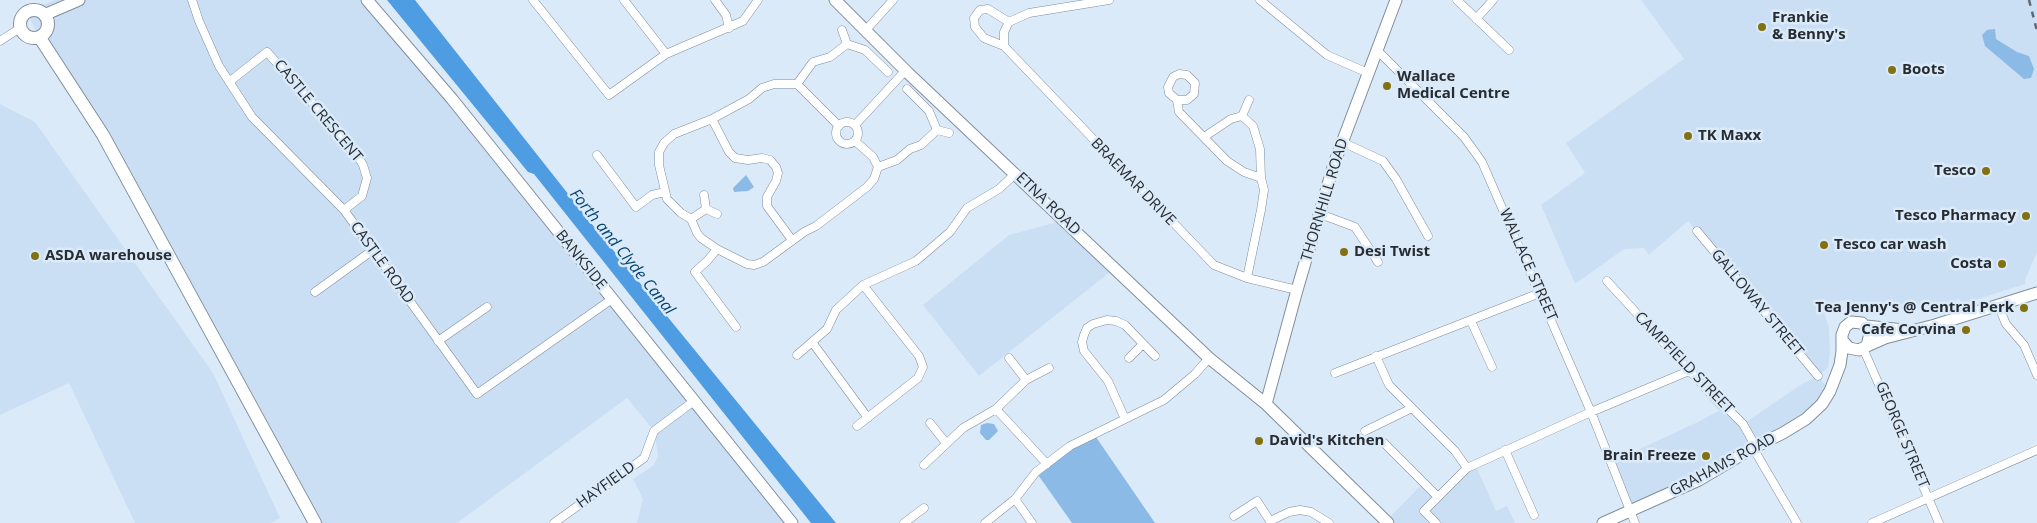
<!DOCTYPE html>
<style>
body{margin:0}
canvas{display:block;background:#dbeaf9}
</style>
<canvas width="2037" height="523"></canvas>
<script>
const context = document.querySelector('canvas').getContext('2d');
context.lineJoin = 'round';
function fillPath(path, color) {
  context.fillStyle = color;
  context.fill(path, 'evenodd');
}
function shape(rows) {
  const path = new Path2D();
  for (const r of rows) {
    if (r.length === 3) {
      path.moveTo(r[0] + r[2], r[1]);
      path.arc(r[0], r[1], r[2], 0, 2 * Math.PI);
      continue;
    }
    path.moveTo(r[0], r[1]);
    for (let i = 2; i < r.length; i += 2) path.lineTo(r[i], r[i + 1]);
  }
  return path;
}
function trace(path, color, width, dash) {
  context.strokeStyle = color;
  context.lineWidth = width;
  context.lineCap = dash ? 'butt' : 'round';
  context.setLineDash(dash || []);
  context.stroke(path);
}
function write(font, color, halo, rows, align = 'center') {
  context.font = font + ' "Open Sans",sans-serif';
  context.lineWidth = 5;
  context.setLineDash([]);
  context.textBaseline = 'middle';
  context.strokeStyle = halo;
  context.fillStyle = color;
  for (const [text, x, y, turn = 0] of rows) {
    context.save();
    context.translate(x, y);
    context.rotate((+turn || 0) * Math.PI / 180);
    context.textAlign = isNaN(turn) ? turn : align;
    if (halo) context.strokeText(text, 0, 0);
    context.fillText(text, 0, 0);
    context.restore();
  }
}
fillPath(shape([
 [54,0,367,0,793,523,637,523,643,499,633,479,654,465,658,455,654,431,627,398,457,523,315,523,103,135,40,38,26,12],
 [1641,0,2037,0,2037,252,2025,280,2025,284,1963,304,1959,299,1936,308,1901,310,1884,305,1879,311,1866,311,1842,300,1824,312,1829,328,1830,352,1828,368,1818,376,1830,391,1806,419,1630,511,1611,462,1696,423,1726,407,1743,424,1802,384,1818,376,1688,221,1649,255,1644,248,1624,249,1575,284,1541,205,1585,173,1566,143,1684,59],
 [0,104,35,122,213,373,280,518,271,523,135,523,69,383,0,415],
 [1065,220,1110,272,979,376,923,305,1009,235],
 [1475,464,1496,511,1507,506,1515,523,1388,523,1386,521,1424,482,1438,496]
]), '#cbdff4');
fillPath(shape([
 [1995,29,1996,39,2017,52,2029,56,2034,69,2031,78,2024,79,1985,46,1982,35,1987,30],
 [746,175,754,187,748,191,734,192,733,188],
 [987,423,994,424,998,431,989,440,986,440,980,433,981,425],
 [1093,433,1098,440,1155,523,1072,523,1036,472]
]), '#8cbae6');
fillPath(shape([
 [387,0,415,0,595,228,836,523,811,523,534,174,528,172]
]), '#4e9ce2');
const street = shape([
 [192,0,199,21,219,66,252,117,344,210,477,394,612,299],
 [533,0,609,95,666,54,743,21,758,0],
 [624,0,666,54],
 [715,0,726,15,729,28],
 [1109,0,1029,13,1009,22,1004,32,1004,46,1214,265,1247,278,1297,290],
 [1260,0,1327,55,1368,73],
 [1457,0,1509,50],
 [1476,19,1493,0],
 [842,30,847,44],
 [865,31,893,0],
 [0,41,20,28],
 [1004,46,984,38,975,27,974,18,980,10,988,9,1009,22],
 [1377,50,1464,137,1482,162,1591,412,1635,523],
 [229,82,267,52,354,150,363,165,367,178,362,196,344,210],
 [797,84,813,62,830,57,847,44,865,50,888,72],
 [1177,100,1187,100,1194,94,1195,83,1187,75,1179,74,1173,77,1168,87,1169,93,1177,100,1179,112,1227,161,1244,172,1261,178,1264,190,1261,210,1247,278],
 [1242,116,1249,100],
 [712,119,729,152,735,158,748,160,762,158,770,160,776,167,778,173,776,181,767,197,767,206,792,240],
 [847,133,11],
 [855,125,905,71],
 [839,126,797,84,774,84,762,88,749,99,712,119,674,134,664,143,659,152,659,165,667,199,681,213,691,219,697,233,701,238,717,249,747,264,754,265,763,262,804,232,816,226,867,187,874,179,878,167,873,157,855,141],
 [937,130,949,133],
 [1204,137,1231,119,1242,116,1253,126,1260,149,1261,178],
 [1342,142,1383,161,1396,179,1428,236],
 [597,155,636,207,652,195,665,192],
 [878,167,897,160,910,149,921,145,937,130,929,111,907,89],
 [706,209,717,214],
 [1320,214,1355,227,1378,262],
 [691,219,706,209,704,195],
 [1697,231,1818,376],
 [717,249,708,260,695,272,736,327],
 [1607,281,1721,405,1726,407,1743,424,1752,440,1753,448,1797,523],
 [315,292,373,250],
 [1998,305,2006,324,2024,345,2037,375],
 [1471,321,1492,367],
 [438,341,487,307],
 [812,342,868,418],
 [1863,348,1939,523],
 [797,355,827,329,836,310,863,285,916,261,950,232,967,208,999,189,1016,173],
 [1376,356,1389,385,1455,451,1467,468],
 [1009,358,1026,380],
 [1129,358,1143,344],
 [1335,373,1540,293],
 [996,409,1047,464],
 [1125,419,1108,381,1084,351,1082,342,1084,335,1087,328,1093,324,1107,320,1116,321,1125,325,1155,356],
 [930,423,946,443],
 [857,426,918,378,923,367,919,356,863,285],
 [1365,431,1412,408],
 [1383,442,1438,497],
 [1505,450,1534,515],
 [924,465,963,428,996,409,1026,380,1049,368],
 [1015,499,1032,523],
 [1234,516,1257,501,1270,521,1289,512,1300,510,1311,512,1329,523],
 [554,523,644,458,654,431,694,401],
 [904,523,924,508],
 [985,523,1015,499,1036,472,1070,446,1164,400,1195,374,1209,358],
 [1436,523,1424,511,1467,468,1591,412,1689,371],
 [1872,523,2037,450]
]);
const secondary = shape([
 [367,0,452,99,792,523],
 [835,0,908,73,1209,358,1266,404,1388,523],
 [44,15,79,0],
 [1866,326,1904,330],
 [1867,346,1885,338,1935,325,2037,293],
 [1266,404,1297,290,1334,164,1396,0],
 [1603,523,1699,480,1753,448,1783,433,1806,419,1822,404,1830,391,1840,365,1842,351,1842,335,1845,327,1851,322,1862,323,1870,333,1867,346,1859,350,1849,348,1842,340]
]);
const primary = shape([
 [34,24,14],
 [40,38,103,135,315,523]
]);
trace(street, '#808e9c', 9);
trace(secondary, '#808e9c', 13);
trace(primary, '#808e9c', 14);
trace(street, '#fff', 8);
trace(secondary, '#fff', 11);
trace(primary, '#fff', 12);
trace(shape([
 [2029,0,2037,31]
]), '#606871', 2.5, [6, 6]);
for (const [x, y, r, color] of [
 [1762,27,5,"#827110"],
 [1892,70,5,"#827110"],
 [1387,86,5,"#827110"],
 [1688,136,5,"#827110"],
 [1986,171,5,"#827110"],
 [2026,216,5,"#827110"],
 [1824,245,5,"#827110"],
 [1344,252,5,"#827110"],
 [35,256,5,"#827110"],
 [2002,264,5,"#827110"],
 [2024,308,5,"#827110"],
 [1966,330,5,"#827110"],
 [1259,441,5,"#827110"],
 [1706,456,5,"#827110"]
]) {
  const dot = new Path2D();
  dot.arc(x, y, r, 0, 2 * Math.PI);
  context.fillStyle = color;
  context.fill(dot);
  trace(dot, '#dbeaf9', 2);
}
write('bold 15px', '#272c32', '#dbeaf9', [
 ["Frankie",1772,18],
 ["& Benny's",1772,35],
 ["Boots",1902,70],
 ["Wallace",1397,77],
 ["Medical Centre",1397,94],
 ["TK Maxx",1698,136],
 ["Tesco",1976,171,"right"],
 ["Tesco Pharmacy",2016,216,"right"],
 ["Tesco car wash",1834,245],
 ["Desi Twist",1354,252],
 ["ASDA warehouse",45,256],
 ["Costa",1992,264,"right"],
 ["Tea Jenny's @ Central Perk",2014,308,"right"],
 ["Cafe Corvina",1956,330,"right"],
 ["David's Kitchen",1269,441],
 ["Brain Freeze",1696,456,"right"]
], 'left');
write('15px', '#272c32', '#dbeaf9', [
 ["CASTLE CRESCENT",318,111,50],
 ["BRAEMAR DRIVE",1133,182,46],
 ["THORNHILL ROAD",1325,200,-73],
 ["ETNA ROAD",1048,204,44],
 ["BANKSIDE",581,260,51],
 ["CASTLE ROAD",382,263,54],
 ["WALLACE STREET",1528,265,66],
 ["GALLOWAY STREET",1757,303,50],
 ["CAMPFIELD STREET",1684,363,46],
 ["GEORGE STREET",1902,435,67],
 ["GRAHAMS ROAD",1723,465,-28],
 ["HAYFIELD",606,485,-36]
]);
write('italic 16px', '#074371', '#dbeaf9', [
 ["Forth and Clyde Canal",622,252,51]
]);
</script>
